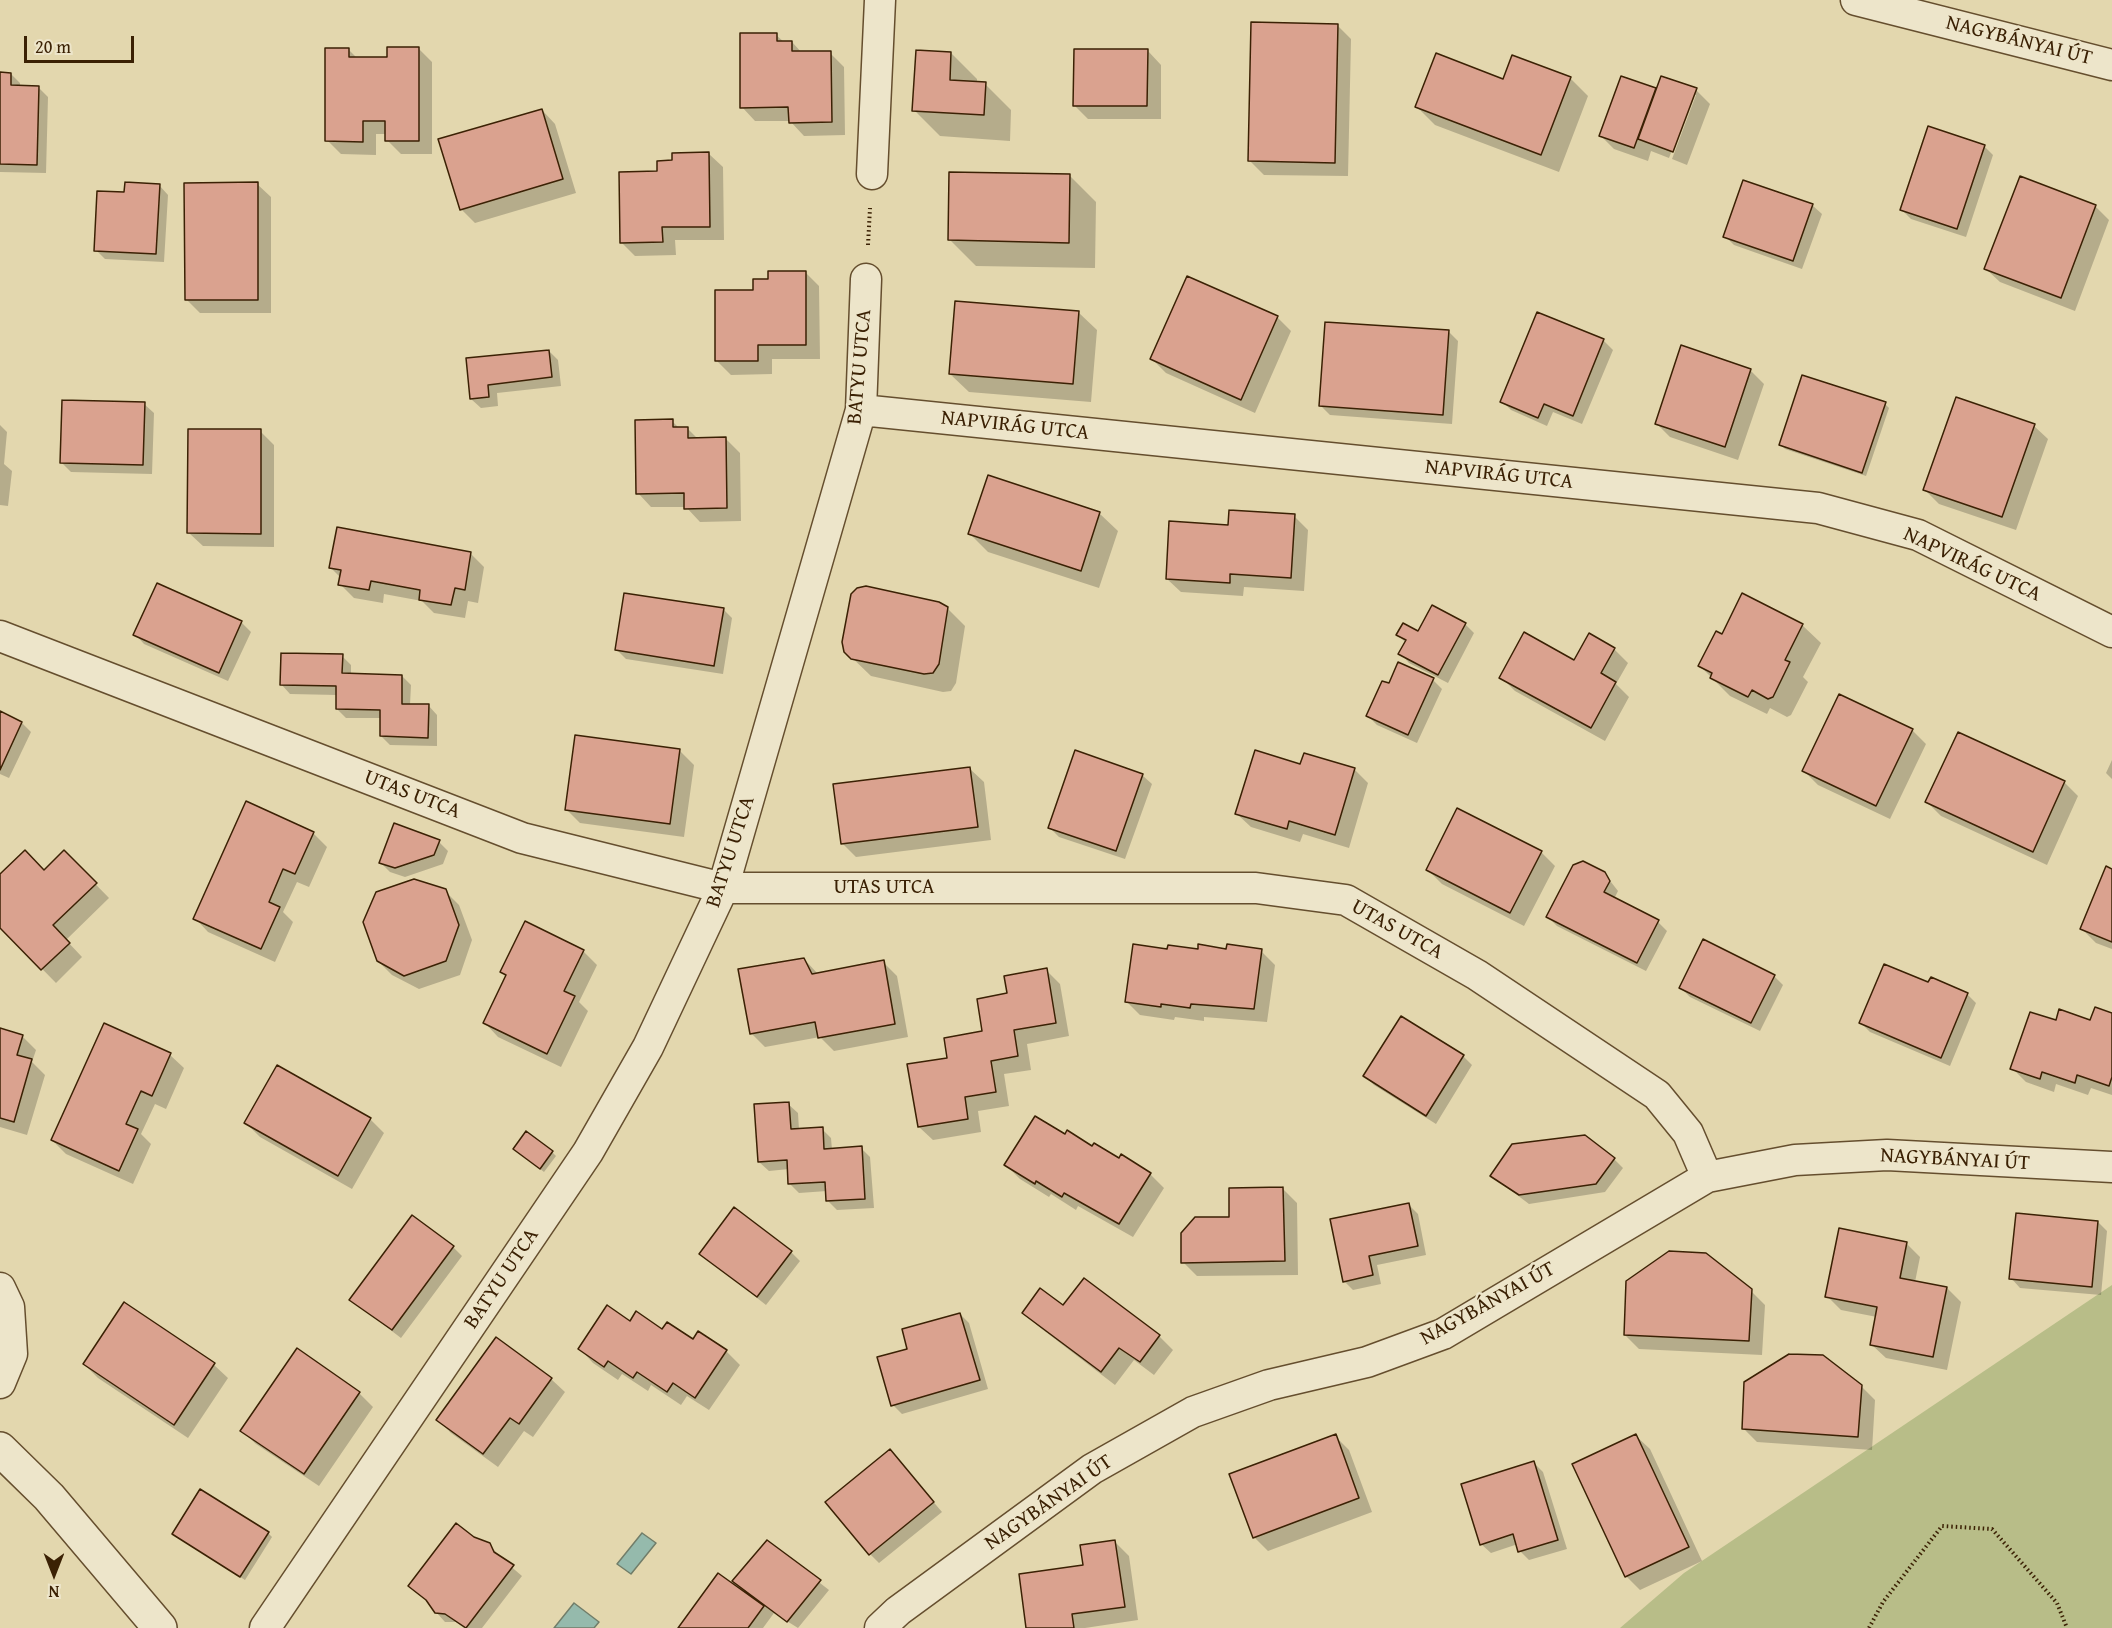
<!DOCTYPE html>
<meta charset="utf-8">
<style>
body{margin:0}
#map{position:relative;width:2112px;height:1628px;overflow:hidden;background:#e3d7ae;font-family:"Gentium Book Plus",serif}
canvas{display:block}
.north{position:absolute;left:24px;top:1544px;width:60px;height:60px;-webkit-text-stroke:4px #ede5ca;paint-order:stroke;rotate:180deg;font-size:16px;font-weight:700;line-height:24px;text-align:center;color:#3b2104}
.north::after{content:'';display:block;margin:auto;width:21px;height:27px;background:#3b2104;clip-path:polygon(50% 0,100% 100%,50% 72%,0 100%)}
.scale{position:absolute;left:24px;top:36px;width:110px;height:27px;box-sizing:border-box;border:3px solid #3b2104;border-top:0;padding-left:8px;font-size:18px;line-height:21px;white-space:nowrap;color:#3b2104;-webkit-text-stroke:4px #ede5ca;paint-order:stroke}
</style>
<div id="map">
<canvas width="2112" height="1628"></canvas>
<div class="north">N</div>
<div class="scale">20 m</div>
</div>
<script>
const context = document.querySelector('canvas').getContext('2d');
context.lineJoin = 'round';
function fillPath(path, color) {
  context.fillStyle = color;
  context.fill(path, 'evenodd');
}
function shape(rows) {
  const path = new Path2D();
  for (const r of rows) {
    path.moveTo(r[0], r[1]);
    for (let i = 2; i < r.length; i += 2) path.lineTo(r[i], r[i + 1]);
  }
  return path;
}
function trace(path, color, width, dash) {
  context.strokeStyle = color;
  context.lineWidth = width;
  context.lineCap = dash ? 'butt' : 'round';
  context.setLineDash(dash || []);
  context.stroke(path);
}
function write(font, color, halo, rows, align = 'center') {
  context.font = font + ' "Gentium Book Plus",serif';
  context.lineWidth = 5;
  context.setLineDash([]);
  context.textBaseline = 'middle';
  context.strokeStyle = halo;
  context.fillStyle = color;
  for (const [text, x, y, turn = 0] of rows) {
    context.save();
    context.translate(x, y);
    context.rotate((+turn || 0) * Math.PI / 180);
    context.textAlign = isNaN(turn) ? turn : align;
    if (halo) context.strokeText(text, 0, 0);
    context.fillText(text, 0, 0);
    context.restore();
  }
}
fillPath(shape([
 [2112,1285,2112,1628,1620,1628,1684,1573]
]), '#b8bd88');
const water = shape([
 [642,1533,656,1543,631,1574,617,1564,642,1533],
 [574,1603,599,1622,594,1628,554,1628,574,1603]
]);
fillPath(water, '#95baac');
trace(water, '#717d69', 1.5);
fillPath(shape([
 [1337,25,1351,39,1348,176,1264,175,1250,161],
 [776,35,784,42,792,42,802,53,830,53,844,67,845,135,804,136,790,121,755,121,742,107],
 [418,48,432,62,432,154,401,154,387,140,387,134,376,134,376,155,341,154,327,140,349,50,358,59,388,59],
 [1148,51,1161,65,1161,119,1088,119,1074,105],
 [951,53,977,79,977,83,985,84,1011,110,1010,141,940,136,914,110],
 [0,74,11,74,20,83,20,87,38,87,48,97,46,173,0,172],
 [1570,78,1588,96,1559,172,1435,125,1417,107,1504,81],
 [1622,78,1657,90,1696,90,1710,104,1687,165,1672,159,1696,95,1693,95,1669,158,1651,151,1648,161,1614,149,1600,135],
 [542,110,555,124,576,193,475,223,461,209],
 [1984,146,1993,155,1966,237,1911,219,1902,210],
 [709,154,723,167,724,240,675,240,676,255,635,256,621,242,659,172,674,161],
 [1070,176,1096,202,1095,268,976,266,950,240],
 [257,184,271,197,271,313,200,313,186,299],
 [159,185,168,195,164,262,105,259,96,250,126,194],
 [1812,205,1822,214,1802,269,1734,245,1725,236],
 [2095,206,2109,220,2075,311,2000,282,1986,269],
 [805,272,819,286,820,359,772,359,772,374,731,375,717,361,754,291,770,280],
 [1078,312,1097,330,1091,402,969,392,950,374],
 [1538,314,1604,341,1613,350,1582,424,1553,412,1547,426,1511,410,1502,401],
 [1277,317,1291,331,1255,413,1166,373,1152,359],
 [1449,332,1458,341,1452,424,1330,415,1320,405],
 [549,351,558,360,561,386,497,393,498,406,481,408,471,399,467,360],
 [1750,370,1764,384,1738,460,1670,437,1656,423],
 [144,404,154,413,152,474,71,472,62,463],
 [1885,404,1889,408,1866,476,1785,449,1781,445],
 [672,421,679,428,687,428,698,439,726,439,740,453,741,521,700,522,686,507,651,507,638,493],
 [0,425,7,432,4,464,12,471,8,506,0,505],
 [2034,426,2048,439,2016,530,1939,504,1925,490],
 [260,431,274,445,274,547,203,546,189,533],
 [1099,513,1118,531,1099,588,988,552,970,534],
 [1294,516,1308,530,1304,591,1244,587,1243,596,1181,592,1167,579],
 [470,553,484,567,478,603,468,601,465,618,434,613,422,601,384,594,383,603,354,598,340,584,341,578,331,568],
 [158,585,242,623,251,632,228,681,144,644,135,634],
 [947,608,965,626,956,683,951,691,943,692,871,676,845,651],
 [723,609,732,618,723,674,626,659,617,650],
 [1465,624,1474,633,1448,683,1409,663,1400,653,1406,643,1398,635],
 [1802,625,1821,643,1803,677,1808,682,1791,715,1787,717,1770,708,1767,714,1730,696,1700,666,1722,636],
 [1614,649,1628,663,1616,684,1629,697,1605,741,1515,691,1501,677,1575,662],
 [342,656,351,665,351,675,402,676,411,685,410,705,428,705,437,715,437,746,390,745,381,736,381,718,346,718,337,709,337,695,290,694,281,684],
 [1433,680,1442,689,1417,743,1377,725,1368,716],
 [0,713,22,723,31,732,9,778,0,774],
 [1912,730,1926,744,1890,819,1818,785,1804,771],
 [680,751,694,765,684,837,580,823,566,809],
 [1305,755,1355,770,1368,783,1349,848,1303,834,1300,842,1251,827,1237,814,1301,766],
 [2112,760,2112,779,2106,773],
 [970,769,984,782,991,840,856,857,842,843],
 [1142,775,1152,784,1125,859,1059,837,1050,828],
 [2064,782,2078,796,2047,865,1941,816,1927,802],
 [313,833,327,847,309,887,297,882,283,912,293,922,275,962,208,932,195,918],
 [439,842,448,851,443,864,405,877,390,872,381,863],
 [64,852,109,898,66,940,82,957,56,983,0,926,0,876,44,872],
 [1541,852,1555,866,1524,926,1442,884,1428,870],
 [2112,870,2112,949,2096,943,2082,929],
 [1604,873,1618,891,1614,899,1658,922,1667,931,1646,971,1557,926,1548,917],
 [445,891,459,905,472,940,460,975,419,989,392,975,378,961],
 [583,951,597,965,579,1002,588,1011,561,1067,498,1037,485,1023,507,977,502,972],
 [1168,951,1261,951,1275,965,1267,1022,1204,1017,1204,1021,1175,1017,1174,1020,1140,1015,1126,1001],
 [804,959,818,974,883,962,897,976,908,1037,834,1051,820,1037,765,1047,751,1033],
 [1046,970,1060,984,1069,1036,1027,1044,1031,1070,1004,1074,1009,1106,978,1111,981,1132,933,1140,919,1127,949,1059,984,1032,1009,995],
 [1774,976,1783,985,1760,1031,1690,997,1680,987],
 [1929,984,1967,994,1976,1003,1950,1066,1870,1032,1861,1023],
 [2112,1015,2112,1095,2091,1088,2088,1095,2056,1084,2054,1092,2026,1082,2012,1068,2057,1022,2091,1022],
 [0,1030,22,1036,36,1050,32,1062,45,1075,27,1135,0,1127],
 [170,1055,184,1068,166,1109,155,1104,141,1134,151,1144,133,1184,66,1154,52,1140],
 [1463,1056,1472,1065,1436,1124,1374,1085,1365,1076],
 [788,1104,798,1113,799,1130,822,1129,831,1138,832,1150,861,1148,870,1157,874,1208,837,1210,828,1201,827,1191,799,1193,790,1184,789,1169,769,1171,759,1162],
 [370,1119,384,1133,352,1189,260,1137,246,1123],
 [1065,1136,1119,1160,1121,1156,1150,1174,1164,1188,1133,1237,1078,1206,1076,1210,1051,1194,1049,1197,1020,1179,1006,1165],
 [515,1149,552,1152,556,1156,544,1172],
 [1614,1159,1623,1168,1605,1192,1529,1204,1492,1176],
 [1283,1189,1297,1203,1298,1275,1197,1276,1183,1262,1231,1218],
 [1409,1205,1418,1214,1426,1255,1377,1265,1381,1284,1353,1290,1344,1281],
 [2098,1222,2107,1231,2101,1295,2020,1288,2011,1278],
 [1906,1243,1920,1257,1915,1282,1947,1288,1961,1302,1947,1370,1886,1358,1872,1345,1877,1317,1841,1310,1827,1296],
 [453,1247,462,1256,401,1338,351,1300],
 [791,1252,800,1261,766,1305,701,1254],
 [1751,1291,1765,1305,1762,1355,1639,1349,1625,1335],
 [124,1304,214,1365,228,1378,188,1438,98,1378,84,1364],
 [1064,1307,1159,1336,1173,1350,1154,1375,1134,1360,1115,1385,1038,1326,1024,1313],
 [960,1314,969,1323,988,1389,902,1414,893,1405,909,1350],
 [630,1323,726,1351,740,1365,709,1410,687,1396,681,1405,651,1385,648,1391,622,1374,618,1380,593,1363,580,1349],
 [551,1379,565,1392,533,1437,524,1431,498,1467,451,1433,438,1420],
 [1861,1386,1875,1400,1872,1450,1757,1442,1743,1428],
 [359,1393,373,1407,319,1486,256,1444,242,1431],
 [1335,1436,1349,1450,1372,1512,1268,1551,1254,1537],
 [1636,1436,1650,1449,1702,1561,1640,1590,1626,1576],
 [890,1451,942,1512,879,1563,870,1554],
 [1534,1463,1543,1472,1567,1549,1529,1560,1520,1551,1518,1544,1491,1553,1481,1544],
 [268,1533,272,1537,245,1580,178,1537],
 [473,1539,489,1544,501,1558,522,1576,482,1628,464,1628,456,1622,445,1622,436,1612],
 [767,1542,829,1590,798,1628,774,1613,763,1628,680,1628,732,1584,748,1561,752,1564],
 [1115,1542,1129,1556,1138,1620,1085,1628,1027,1628]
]), '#0003');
const building = shape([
 [1251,22,1338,24,1335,163,1248,161,1251,22],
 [740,33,777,33,777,41,792,41,792,51,831,51,832,122,789,123,788,107,740,108,740,33],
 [387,47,419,47,419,141,385,141,385,121,363,121,363,142,325,141,325,48,349,48,349,57,387,57,387,47],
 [1074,49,1148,49,1147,106,1073,106,1074,49],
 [916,50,951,52,950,80,986,82,984,115,912,111,916,50],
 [1436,53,1503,79,1512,55,1571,77,1541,155,1415,107,1436,53],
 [0,72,11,73,11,85,39,86,37,165,0,164,0,72],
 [1621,76,1656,88,1634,148,1599,136,1621,76],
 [1661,76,1697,88,1673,152,1638,139,1661,76],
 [542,109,563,179,460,210,438,139,542,109],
 [1928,126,1985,145,1957,229,1900,210,1928,126],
 [709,152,710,227,662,227,663,242,620,243,619,172,657,171,657,161,672,160,672,153,709,152],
 [949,172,1070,174,1069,243,948,240,949,172],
 [2020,176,2096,205,2061,298,1984,269,2020,176],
 [1743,180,1813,204,1793,261,1723,237,1743,180],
 [125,182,160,184,156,254,94,251,97,191,124,192,125,182],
 [258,182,258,300,185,300,184,183,258,182],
 [768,271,806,271,806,345,758,345,758,361,715,361,715,290,753,290,753,279,768,279,768,271],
 [1187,276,1278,316,1241,400,1150,359,1187,276],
 [955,301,1079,311,1073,384,949,374,955,301],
 [1537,312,1604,339,1573,416,1544,404,1538,418,1500,402,1537,312],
 [1325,322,1449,330,1443,415,1319,406,1325,322],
 [1681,345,1751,369,1725,447,1655,424,1681,345],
 [549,350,552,377,488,385,489,397,470,399,466,358,549,350],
 [1802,375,1886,402,1862,473,1779,445,1802,375],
 [1956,397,2035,424,2002,517,1923,490,1956,397],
 [62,400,145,402,143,465,60,463,62,400],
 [673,419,673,427,688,427,688,438,726,437,727,508,684,509,684,493,636,494,635,420,673,419],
 [188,429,261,429,261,534,187,533,188,429],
 [988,475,1100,512,1081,571,968,534,988,475],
 [1229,510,1295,514,1291,578,1230,574,1230,583,1166,579,1169,521,1228,525,1229,510],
 [337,527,471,552,465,590,455,588,451,605,419,600,420,590,371,581,369,590,338,585,341,570,329,568,337,527],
 [157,583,242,621,219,673,133,635,157,583],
 [866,586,939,602,948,607,939,664,933,673,924,674,851,659,844,652,842,642,851,594,857,588,866,586],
 [624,593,724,608,714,666,615,650,624,593],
 [1742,593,1803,624,1785,660,1790,662,1773,697,1768,699,1752,690,1748,697,1710,678,1712,673,1698,666,1716,631,1722,634,1742,593],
 [1432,605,1466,623,1438,675,1398,654,1406,640,1396,635,1403,623,1418,631,1432,605],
 [1524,632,1574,660,1589,633,1615,648,1601,673,1616,682,1591,728,1499,678,1524,632],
 [281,653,343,654,342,673,402,675,402,704,429,704,428,738,380,736,380,710,336,709,336,686,280,685,281,653],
 [1398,662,1434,678,1408,735,1366,716,1382,681,1389,683,1398,662],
 [1839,694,1913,729,1876,806,1802,771,1839,694],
 [0,711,22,722,0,770,0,711],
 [1958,732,2065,781,2033,852,1925,802,1958,732],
 [575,735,680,749,670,824,565,810,575,735],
 [1075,750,1143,774,1116,851,1048,828,1075,750],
 [1255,750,1300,764,1304,753,1355,768,1335,835,1289,821,1287,829,1235,814,1255,750],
 [970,767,978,827,841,844,833,784,970,767],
 [246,801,314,832,295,874,283,869,269,902,280,907,261,949,193,919,246,801],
 [1457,808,1542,851,1510,913,1426,870,1457,808],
 [394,823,440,840,434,855,395,868,379,863,394,823],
 [25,850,44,870,64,850,97,883,53,925,70,943,41,970,0,928,0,874,25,850],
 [1583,861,1605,872,1610,881,1604,892,1659,920,1637,963,1546,917,1573,865,1583,861],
 [2106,866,2112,869,2112,942,2080,929,2106,866],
 [414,879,446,889,459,925,446,961,404,976,377,961,363,922,376,892,414,879],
 [525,921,584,950,564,991,575,996,547,1054,483,1023,506,975,500,972,525,921],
 [1703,939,1775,975,1751,1023,1679,988,1703,939],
 [1133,944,1167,949,1168,945,1198,949,1198,944,1226,949,1227,944,1262,949,1254,1009,1191,1004,1190,1008,1161,1004,1161,1007,1125,1002,1133,944],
 [804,958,812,974,884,960,895,1024,818,1038,815,1022,750,1034,738,969,804,958],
 [1884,964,1928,982,1931,977,1968,993,1941,1058,1859,1023,1884,964],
 [1047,968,1056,1023,1014,1030,1018,1056,991,1061,996,1092,965,1097,968,1119,918,1127,907,1064,947,1058,944,1038,982,1031,977,999,1007,993,1004,976,1047,968],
 [2095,1007,2112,1013,2112,1077,2109,1086,2077,1075,2075,1083,2042,1072,2040,1079,2010,1069,2030,1012,2056,1020,2059,1009,2090,1020,2095,1007],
 [1401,1016,1464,1055,1426,1116,1363,1076,1401,1016],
 [104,1023,171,1053,152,1096,141,1091,126,1124,138,1129,119,1171,51,1140,104,1023],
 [0,1028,23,1035,17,1055,32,1059,14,1122,0,1118,0,1028],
 [277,1065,371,1118,338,1176,244,1123,277,1065],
 [789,1102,791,1129,823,1127,824,1149,862,1146,865,1199,826,1201,825,1182,788,1184,787,1160,758,1162,754,1104,789,1102],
 [1035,1116,1065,1134,1067,1130,1092,1146,1094,1143,1119,1158,1121,1154,1151,1173,1119,1224,1064,1193,1062,1197,1036,1181,1035,1184,1004,1165,1035,1116],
 [526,1131,553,1151,540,1169,513,1149,526,1131],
 [1585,1135,1615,1158,1596,1184,1519,1195,1490,1176,1512,1144,1585,1135],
 [1283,1187,1285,1261,1181,1263,1181,1233,1195,1217,1229,1217,1229,1188,1283,1187],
 [1409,1203,1418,1246,1369,1256,1373,1275,1343,1282,1330,1219,1409,1203],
 [734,1207,792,1251,757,1297,699,1254,734,1207],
 [2016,1213,2098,1221,2092,1287,2009,1279,2016,1213],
 [412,1215,454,1246,392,1330,349,1300,412,1215],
 [1839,1228,1907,1242,1900,1278,1947,1287,1933,1357,1870,1345,1877,1307,1825,1297,1839,1228],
 [1669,1251,1706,1253,1752,1289,1749,1341,1624,1335,1626,1281,1669,1251],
 [1084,1278,1160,1335,1140,1362,1119,1348,1101,1372,1022,1313,1040,1288,1063,1305,1084,1278],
 [124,1302,215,1363,174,1425,83,1364,124,1302],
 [607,1305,630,1321,636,1311,662,1329,667,1322,693,1339,698,1331,727,1350,695,1398,673,1383,667,1392,637,1372,633,1378,608,1361,604,1367,578,1349,607,1305],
 [960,1313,980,1380,891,1406,877,1357,907,1349,902,1329,960,1313],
 [496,1337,552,1378,519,1424,510,1418,483,1454,436,1420,496,1337],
 [297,1348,360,1392,304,1474,240,1431,297,1348],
 [1789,1354,1823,1355,1862,1385,1858,1437,1742,1429,1744,1382,1789,1354],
 [1336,1434,1359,1498,1253,1538,1229,1474,1336,1434],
 [1636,1434,1689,1547,1625,1577,1572,1464,1636,1434],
 [890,1449,934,1502,869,1555,825,1502,890,1449],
 [1534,1461,1558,1540,1518,1552,1513,1534,1480,1545,1461,1484,1534,1461],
 [200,1489,269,1532,240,1577,172,1534,200,1489],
 [456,1523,474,1537,490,1543,494,1552,514,1565,466,1628,445,1614,435,1613,426,1600,408,1586,456,1523],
 [767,1540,821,1580,787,1622,732,1581,767,1540],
 [1115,1540,1125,1607,1072,1614,1074,1628,1026,1628,1019,1574,1083,1565,1080,1545,1115,1540],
 [718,1573,764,1606,748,1628,678,1628,718,1573]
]);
fillPath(building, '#daa28f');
trace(building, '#3b2104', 1.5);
const minor = shape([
 [1856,0,2112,65],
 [872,174,880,0],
 [861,410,1818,508,1918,535,2112,632],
 [0,636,522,838,723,888,1256,888,1346,900,1477,975,1657,1095,1688,1133,1707,1177],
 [0,1288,9,1307,12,1354,0,1383],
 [265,1628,588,1152,648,1047,723,888,861,410,866,279],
 [880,1628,898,1611,1092,1469,1193,1412,1269,1385,1367,1362,1443,1334,1707,1177,1795,1160,1887,1155,2112,1167]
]);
const tertiary = shape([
 [0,1449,49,1497,160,1628]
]);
trace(minor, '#654e2e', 33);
trace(tertiary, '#654e2e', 36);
trace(shape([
 [868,245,870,208],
 [1869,1628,1883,1602,1942,1526,1992,1529,2057,1603,2067,1628]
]), '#3b2104', 4, [1.5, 3]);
trace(minor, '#ede5ca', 30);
trace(tertiary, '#ede5ca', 33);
write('21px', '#3b2104', '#ede5ca', [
 ["NAGYBÁNYAI ÚT",2019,41,14],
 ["BATYU UTCA",860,367,-85],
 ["NAPVIRÁG UTCA",1015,426,6],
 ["NAPVIRÁG UTCA",1499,475,6],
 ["NAPVIRÁG UTCA",1972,565,25],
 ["UTAS UTCA",412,795,21],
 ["BATYU UTCA",731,852,-72],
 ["UTAS UTCA",884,888],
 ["UTAS UTCA",1397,930,29],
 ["NAGYBÁNYAI ÚT",1955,1160,3],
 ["BATYU UTCA",502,1279,-56],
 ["NAGYBÁNYAI ÚT",1488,1304,-29],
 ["NAGYBÁNYAI ÚT",1049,1503,-35]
]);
</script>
